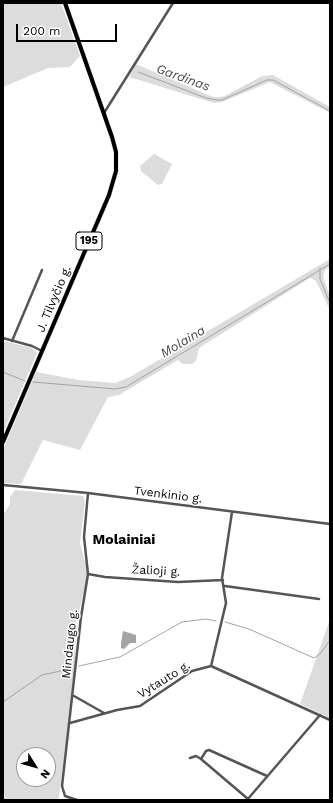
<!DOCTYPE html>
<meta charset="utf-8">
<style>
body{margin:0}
#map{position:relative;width:333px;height:803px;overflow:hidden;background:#fff;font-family:"Work Sans",sans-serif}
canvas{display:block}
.frame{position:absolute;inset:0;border:4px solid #000;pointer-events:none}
.north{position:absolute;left:16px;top:747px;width:40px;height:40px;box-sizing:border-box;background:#fff;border:1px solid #999;border-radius:50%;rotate:127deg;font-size:11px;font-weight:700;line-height:16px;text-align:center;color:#000}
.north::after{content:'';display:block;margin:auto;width:14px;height:18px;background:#000;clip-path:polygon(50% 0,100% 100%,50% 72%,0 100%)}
.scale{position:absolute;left:16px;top:24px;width:101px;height:18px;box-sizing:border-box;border:2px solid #000;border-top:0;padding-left:5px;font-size:12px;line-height:14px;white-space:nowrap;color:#000;-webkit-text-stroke:3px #fff;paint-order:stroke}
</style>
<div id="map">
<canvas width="333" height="803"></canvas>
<div class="frame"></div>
<div class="north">N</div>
<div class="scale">200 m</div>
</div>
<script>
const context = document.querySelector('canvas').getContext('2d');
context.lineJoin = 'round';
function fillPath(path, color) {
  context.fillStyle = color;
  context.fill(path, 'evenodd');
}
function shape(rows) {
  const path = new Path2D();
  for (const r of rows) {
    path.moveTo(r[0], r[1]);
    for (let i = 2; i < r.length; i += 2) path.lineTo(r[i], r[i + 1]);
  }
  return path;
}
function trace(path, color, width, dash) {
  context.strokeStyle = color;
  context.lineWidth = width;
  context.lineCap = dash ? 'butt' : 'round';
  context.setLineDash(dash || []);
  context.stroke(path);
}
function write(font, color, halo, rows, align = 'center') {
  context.font = font + ' "Work Sans",sans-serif';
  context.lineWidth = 3;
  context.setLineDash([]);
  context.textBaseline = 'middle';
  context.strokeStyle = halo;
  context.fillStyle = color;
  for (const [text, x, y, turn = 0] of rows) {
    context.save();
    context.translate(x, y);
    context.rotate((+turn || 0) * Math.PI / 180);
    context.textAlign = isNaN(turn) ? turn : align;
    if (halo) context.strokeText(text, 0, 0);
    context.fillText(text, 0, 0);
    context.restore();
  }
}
fillPath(shape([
 [3,3,61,3,80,56,70,67,48,68,3,87],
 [136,64,213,97,218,97,225,96,262,76,273,75,330,107,330,113,270,82,222,102,214,103,129,77],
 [154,154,172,164,162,184,158,185,141,171,140,166],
 [330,259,330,267,325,270,323,277,330,296,330,310,316,281,310,278,199,348,196,361,192,364,183,364,178,360,119,395,108,397,80,450,43,440,21,484,3,483,3,450,36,372,79,380,115,383,130,377],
 [3,341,32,348,37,353,3,433],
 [15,490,83,496,85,501,80,543,88,574,79,612,76,614,75,664,59,798,56,800,3,800,3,512,5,512,10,504,10,497],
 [24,755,48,755,48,779,24,779],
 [330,619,330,718,300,704]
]), '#dcdcdc');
fillPath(shape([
 [123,631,136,635,136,643,130,643,124,649,121,648,121,643]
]), '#a3a3a3');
trace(shape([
 [138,72,206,98,217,100,222,100,267,80,273,80,330,111],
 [320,268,320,279,330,303],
 [3,372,25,381],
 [33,382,115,389,126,387,330,264],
 [225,622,249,629,314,658,320,654,330,640],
 [79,666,120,657,182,622,206,619,216,621],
 [3,702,42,675,70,669]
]), '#a3a3a3', 1);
const primary = shape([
 [3,442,109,195,116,171,116,152,112,137,65,3]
]);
trace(primary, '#dbdbdb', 5);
trace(shape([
 [104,113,173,3],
 [3,338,32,346,42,351],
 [12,341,42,270],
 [3,485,88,493,330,524],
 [88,574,105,577,178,582,223,580],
 [225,586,319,599],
 [211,666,226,603,222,578,232,512],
 [74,696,104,713],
 [70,723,117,710,140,706,192,671,211,666,330,720],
 [190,758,196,756,201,759,248,799],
 [201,759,206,751,209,750,267,776],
 [77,800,65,796,62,786,81,617,88,574,84,537,88,493],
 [247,800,320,715]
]), '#555', 2.5);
trace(primary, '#000', 4);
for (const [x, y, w] of [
 [89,241,26]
]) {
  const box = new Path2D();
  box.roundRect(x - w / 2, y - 9, w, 18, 3);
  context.fillStyle = '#fff';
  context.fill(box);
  trace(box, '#000', 1);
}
write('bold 11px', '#000', null, [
 ["195",89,241]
]);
write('12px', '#000', '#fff', [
 ["J. Tilvyčio g.",54,299,-67],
 ["Tvenkinio g.",168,495,7],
 ["Žalioji g.",156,571,3],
 ["Mindaugo g.",70,644,-84],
 ["Vytauto g.",164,680,-32]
]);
write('italic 13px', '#444', '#fff', [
 ["Gardinas",183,78,20],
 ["Molaina",183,342,-31]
]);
write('bold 14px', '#000', '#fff', [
 ["Molainiai",124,540]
]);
</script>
